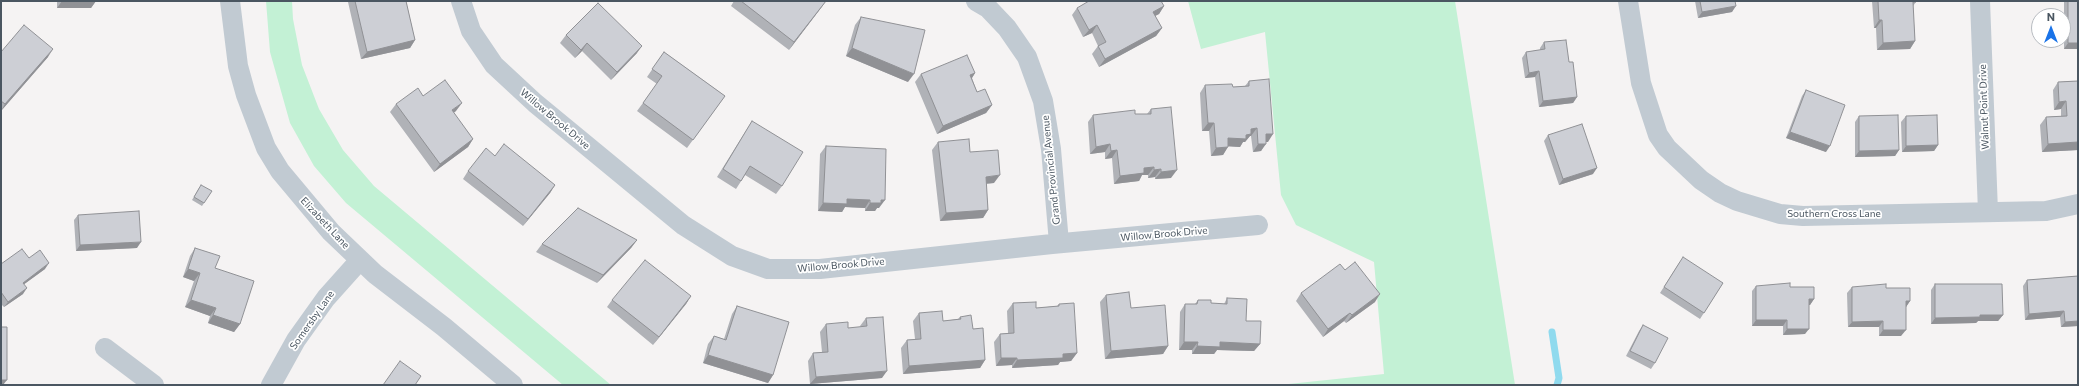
<!DOCTYPE html>
<style>
body{margin:0}
#map{position:relative;width:2079px;height:386px;overflow:hidden;background:#f5f3f3;font-family:Commissioner,sans-serif}
canvas{display:block}
.frame{position:absolute;inset:0;border:2px solid #4a5661;pointer-events:none}
.north{position:absolute;left:2031px;top:8px;width:40px;height:40px;box-sizing:border-box;background:#fff;border:1px solid #b7bbc0;border-radius:50%;rotate:0deg;font-size:11px;font-weight:700;line-height:16px;text-align:center;color:#4a5661}
.north::after{content:'';display:block;margin:auto;width:14px;height:18px;background:#1a73e8;clip-path:polygon(50% 0,100% 100%,50% 72%,0 100%)}
</style>
<div id="map">
<canvas width="2079" height="386"></canvas>
<div class="frame"></div>
<div class="north">N</div>
</div>
<script>
const context = document.querySelector('canvas').getContext('2d');
context.lineJoin = 'round';
function fillPath(path, color) {
  context.fillStyle = color;
  context.fill(path, 'evenodd');
}
function shape(rows) {
  const path = new Path2D();
  for (const r of rows) {
    path.moveTo(r[0], r[1]);
    for (let i = 2; i < r.length; i += 2) path.lineTo(r[i], r[i + 1]);
  }
  return path;
}
function trace(path, color, width, dash) {
  context.strokeStyle = color;
  context.lineWidth = width;
  context.lineCap = dash ? 'butt' : 'round';
  context.setLineDash(dash || []);
  context.stroke(path);
}
function write(font, color, halo, rows, align = 'center') {
  context.font = font + ' Commissioner,sans-serif';
  context.lineWidth = 3.5;
  context.setLineDash([]);
  context.textBaseline = 'middle';
  context.strokeStyle = halo;
  context.fillStyle = color;
  for (const [text, x, y, turn = 0] of rows) {
    context.save();
    context.translate(x, y);
    context.rotate((+turn || 0) * Math.PI / 180);
    context.textAlign = isNaN(turn) ? turn : align;
    if (halo) context.strokeText(text, 0, 0);
    context.fillText(text, 0, 0);
    context.restore();
  }
}
fillPath(shape([
 [266,1,292,1,293,19,302,65,319,109,343,150,374,186,611,385,563,385,346,203,314,166,290,123,270,52],
 [1188,1,1455,1,1515,385,1279,385,1384,374,1374,262,1296,225,1281,195,1265,32,1201,49]
]), '#c3f1d5');
trace(shape([
 [1552,332,1559,378,1557,385]
]), '#90daee', 7);
trace(shape([
 [230,1,238,66,246,95,266,148,280,171,331,232,375,274,444,327,513,385],
 [461,1,471,31,494,65,535,103,683,225,732,256,768,269,820,269,1052,244,1258,225],
 [976,1,988,8,1007,28,1027,57,1043,101,1051,149,1059,243],
 [1628,1,1641,83,1658,135,1667,148,1701,180,1720,193,1737,201,1780,214,1803,216,2046,211,2078,204],
 [1980,1,1988,212],
 [105,348,154,385],
 [271,385,296,340,326,298,360,260]
]), '#c1cad2', 20);
fillPath(shape([
 [57,1,96,1,91,8,57,8],
 [349,1,406,1,415,40,410,48,361,59,348,2],
 [734,1,826,1,789,50,731,6],
 [1695,1,1735,1,1732,12,1698,18],
 [1872,1,1916,1,1916,2,1913,6,1915,41,1910,49,1877,50,1876,28,1874,28],
 [2064,1,2078,1,2078,49,2064,49],
 [1164,6,1159,14,1155,16,1162,28,1156,36,1099,67,1092,54,1098,46,1092,33,1083,37,1072,15,1077,8],
 [861,17,908,82,846,56,855,25],
 [566,35,637,53,611,80,582,51,575,58,560,43],
 [1544,42,1569,62,1577,97,1573,103,1539,107,1535,77,1525,78,1522,58,1526,52,1540,50,1540,48],
 [1,52,48,57,1,111],
 [664,52,725,96,687,148,637,111,657,84,647,77],
 [975,73,972,78,977,92,992,105,986,113,937,134,915,82,921,74],
 [1249,81,1268,142,1266,142,1261,151,1253,152,1251,136,1250,136,1245,142,1243,142,1240,147,1228,146,1223,155,1211,156,1209,131,1202,131,1200,93,1205,85,1233,87,1245,86],
 [2078,81,2078,150,2042,152,2040,125,2046,117,2061,116,2061,109,2054,110,2053,90,2058,82],
 [1806,90,1826,152,1786,138,1802,96],
 [423,96,456,111,453,113,473,139,468,147,434,172,390,112,396,104],
 [1151,109,1171,178,1155,179,1155,177,1148,178,1148,175,1142,175,1139,181,1114,184,1112,158,1105,159,1105,152,1090,154,1088,122,1093,115,1147,114],
 [1859,116,1899,150,1895,156,1855,157,1855,122],
 [1906,116,1938,145,1934,151,1902,152,1901,122],
 [752,121,782,186,776,194,745,175,736,189,717,177],
 [1548,135,1593,174,1559,185,1544,141],
 [938,142,970,152,994,183,986,184,988,210,983,218,940,221,932,150],
 [826,146,879,208,877,208,875,211,865,211,865,208,845,207,842,212,818,211,820,154],
 [495,156,555,185,550,193,523,226,463,179,468,171],
 [199,188,204,203,202,206,192,200],
 [78,215,137,248,76,251,74,220],
 [637,240,631,248,597,283,536,252,542,244],
 [195,248,215,268,240,324,234,332,208,323,210,316,185,307,194,281,183,277,190,256],
 [29,258,45,269,24,284,23,294,4,307,1,304,1,264],
 [1679,263,1723,283,1700,319,1660,293],
 [1345,270,1375,302,1346,323,1344,321,1323,337,1296,301,1301,293],
 [2078,276,2078,326,2061,327,2060,317,2025,320,2023,286,2027,280],
 [1935,284,2003,315,1998,321,1978,321,1976,323,1931,324,1931,290],
 [1756,286,1790,287,1814,299,1810,305,1809,305,1805,334,1783,335,1783,326,1752,326,1752,291],
 [1852,287,1886,288,1910,301,1906,307,1901,336,1879,336,1879,327,1848,327,1847,293],
 [1106,295,1131,308,1168,346,1163,354,1105,359,1100,302],
 [691,296,686,304,653,345,607,307,612,300],
 [1227,298,1246,321,1260,344,1254,351,1217,350,1214,354,1192,354,1192,350,1179,350,1180,312,1185,304,1195,304,1198,300,1211,303,1224,304],
 [1013,303,1036,308,1057,306,1059,304,1077,353,1071,361,1060,362,1058,365,1012,368,1012,365,996,366,994,342,1000,334,1008,333,1007,311],
 [737,306,773,375,768,383,703,363,708,344,714,336,724,339,732,314],
 [919,313,943,321,958,319,960,317,973,329,985,360,980,368,903,374,901,348,907,340,915,339,913,321],
 [866,318,882,378,810,384,808,361,813,353,822,352,820,332,826,324,848,328,861,327,860,326],
 [1643,325,1655,363,1651,369,1626,356,1639,331]
]), '#b0b2b7');
fillPath(shape([
 [62,1,96,1,91,8,57,8],
 [826,1,821,8,789,50,794,42],
 [1164,6,1159,14,1147,20,1153,12],
 [1736,6,1732,12,1698,18,1702,12],
 [1879,20,1882,20,1876,28,1874,28],
 [1097,25,1092,33,1083,37,1089,30],
 [1162,28,1156,36,1099,67,1105,59],
 [415,40,410,48,361,59,367,52],
 [1915,41,1910,49,1877,50,1883,43],
 [587,43,582,51,575,58,581,50],
 [2068,43,2078,43,2078,49,2064,49],
 [642,46,637,53,611,80,617,72],
 [852,48,914,74,908,82,846,56],
 [53,49,48,57,1,111,5,104],
 [1539,71,1535,77,1525,78,1529,73],
 [975,73,970,81,970,75],
 [1577,97,1573,103,1539,107,1543,101],
 [2066,101,2061,109,2054,110,2059,102],
 [462,103,456,111,446,118,452,110],
 [992,105,986,113,937,134,943,126],
 [1208,123,1214,123,1209,131,1202,131],
 [1257,128,1251,136,1250,136,1245,142,1243,142,1240,147,1222,146,1228,138,1251,129],
 [1790,132,1830,146,1826,152,1786,138],
 [1266,134,1273,134,1268,142,1260,142],
 [473,139,468,147,434,172,440,164],
 [2078,142,2078,150,2042,152,2048,144],
 [1110,144,1105,152,1090,154,1096,147],
 [1258,144,1266,144,1261,151,1253,152],
 [1938,145,1934,151,1902,152,1906,146],
 [1228,147,1223,155,1211,156,1216,148],
 [1117,150,1112,158,1105,159,1111,151],
 [1899,150,1895,156,1855,157,1859,151],
 [1154,167,1148,175,1142,175,1139,181,1114,184,1120,176,1144,168],
 [1597,168,1593,174,1559,185,1563,179],
 [1161,169,1155,177,1148,178,1154,170],
 [1177,170,1171,178,1155,179,1161,172],
 [1000,175,994,183,980,184,986,177],
 [555,185,550,193,523,226,528,219],
 [847,199,870,200,865,208,845,207,842,212,818,211,823,203],
 [881,200,885,200,879,208,877,208,875,211,865,211,870,203],
 [988,210,983,218,940,221,946,213],
 [637,240,631,248,597,283,603,275],
 [141,242,137,248,76,251,80,245],
 [49,263,45,269,19,288,23,283],
 [188,269,200,273,194,281,183,277],
 [27,288,23,294,4,307,8,302],
 [1380,294,1375,302,1346,323,1352,315],
 [691,296,686,304,653,345,659,337],
 [1809,299,1814,299,1810,305,1805,305],
 [191,300,216,308,210,316,185,307],
 [1906,301,1910,301,1906,307,1901,307],
 [2064,311,2060,317,2025,320,2029,314],
 [1350,313,1344,321,1323,337,1328,329],
 [213,315,240,324,234,332,208,323],
 [1980,315,2003,315,1998,321,1978,321,1976,323,1931,324,1935,318],
 [1756,320,1787,320,1783,326,1752,326],
 [1883,321,1879,327,1848,327,1852,322],
 [2078,321,2078,326,2061,327,2065,322],
 [1787,329,1809,329,1805,334,1783,335],
 [1883,330,1906,330,1901,336,1879,336],
 [1184,342,1198,342,1192,350,1179,350],
 [1220,342,1260,344,1254,351,1217,350,1214,354,1192,354,1197,346],
 [1168,346,1163,354,1105,359,1111,351],
 [1077,353,1071,361,1060,362,1058,365,1012,368,1017,360,1063,354],
 [708,355,773,375,768,383,703,363],
 [1001,358,1017,358,1012,365,996,366],
 [985,360,980,368,903,374,909,366],
 [887,371,882,378,810,384,816,377],
 [1,380,7,380,3,385,1,385]
]), '#909195');
const building = shape([
 [355,1,406,1,415,40,367,52,355,1],
 [741,1,826,1,794,42,741,1],
 [1089,1,1161,1,1164,6,1153,12,1162,28,1105,59,1098,46,1106,42,1097,25,1089,30,1077,8,1089,1],
 [1700,1,1735,1,1736,6,1702,12,1700,1],
 [1878,1,1916,1,1916,2,1913,2,1915,41,1883,43,1882,20,1879,20,1878,1],
 [2068,1,2078,1,2078,43,2068,43,2068,1],
 [598,3,642,46,617,72,587,43,581,50,566,35,598,3],
 [861,17,925,30,914,74,852,48,861,17],
 [24,25,53,49,5,104,1,101,1,52,24,25],
 [1566,40,1569,62,1573,62,1577,97,1543,101,1539,71,1529,73,1526,52,1545,49,1544,42,1566,40],
 [664,52,725,96,693,140,643,103,662,76,652,69,664,52],
 [967,55,975,73,970,75,977,92,985,89,992,105,943,126,921,74,967,55],
 [1269,79,1273,134,1266,134,1266,144,1258,144,1257,128,1251,129,1251,134,1246,135,1246,139,1228,138,1228,147,1216,148,1214,123,1208,123,1205,85,1232,84,1233,87,1249,86,1249,81,1269,79],
 [445,80,462,103,452,110,473,139,440,164,396,104,418,88,423,96,445,80],
 [2078,81,2078,142,2048,144,2046,117,2067,116,2066,101,2059,102,2058,82,2078,81],
 [1806,90,1845,105,1830,146,1790,132,1806,90],
 [1171,107,1177,170,1161,172,1161,169,1154,170,1154,167,1144,168,1144,173,1120,176,1117,150,1111,151,1110,144,1096,147,1093,115,1135,110,1135,114,1151,114,1151,109,1171,107],
 [1898,115,1899,150,1859,151,1859,116,1898,115],
 [1937,115,1938,145,1906,146,1906,116,1937,115],
 [752,121,803,152,782,186,750,166,741,181,723,169,752,121],
 [1582,124,1597,168,1563,179,1548,135,1582,124],
 [969,139,970,152,998,150,1000,175,986,177,988,210,946,213,938,142,969,139],
 [504,144,555,185,528,219,468,171,486,148,495,156,504,144],
 [826,146,886,149,885,200,881,200,881,203,870,203,870,200,847,199,847,204,823,203,826,146],
 [201,185,212,191,204,203,194,197,201,185],
 [578,208,637,240,603,275,542,244,578,208],
 [139,211,141,242,80,245,78,215,139,211],
 [195,248,220,256,215,268,254,281,240,324,213,315,216,308,191,300,200,273,188,269,195,248],
 [22,249,29,258,40,250,49,263,23,283,27,288,8,302,1,292,1,264,22,249],
 [1683,257,1723,283,1704,313,1664,287,1683,257],
 [645,260,691,296,659,337,612,300,645,260],
 [1355,262,1380,294,1352,315,1350,313,1328,329,1301,293,1340,264,1345,270,1355,262],
 [2078,276,2078,321,2065,322,2064,311,2029,314,2027,280,2078,276],
 [1790,283,1790,287,1814,287,1814,299,1809,299,1809,329,1787,329,1787,320,1756,320,1756,286,1790,283],
 [1886,284,1886,288,1910,288,1910,301,1906,301,1906,330,1883,330,1883,321,1852,322,1852,287,1886,284],
 [1935,284,2002,284,2003,315,1980,315,1980,317,1935,318,1935,284],
 [1129,292,1131,308,1165,305,1168,346,1111,351,1106,295,1129,292],
 [1227,298,1247,299,1246,321,1261,321,1260,344,1220,342,1220,347,1197,346,1198,342,1184,342,1185,304,1197,304,1198,300,1211,300,1211,303,1227,304,1227,298],
 [1036,302,1036,308,1059,306,1059,304,1074,303,1077,353,1063,354,1063,358,1017,360,1017,358,1001,358,1000,334,1014,333,1013,303,1036,302],
 [737,306,789,322,773,375,708,355,714,336,726,340,737,306],
 [942,311,943,321,961,319,960,317,971,315,973,329,983,328,985,360,909,366,907,340,921,339,919,313,942,311],
 [883,317,887,371,816,377,813,353,828,352,826,324,848,322,848,328,867,326,866,318,883,317],
 [1643,325,1668,338,1655,363,1630,351,1643,325],
 [1,327,7,327,7,380,1,380,1,327],
 [400,361,421,376,415,385,383,385,400,361]
]);
fillPath(building, '#cdcfd5');
trace(building, '#909195', 1);
write('10px', '#4a5661', '#fff', [
 ["Walnut Point Drive",1984,107,-92],
 ["Willow Brook Drive",555,119,40],
 ["Grand Provincial Avenue",1051,170,-96],
 ["Southern Cross Lane",1834,214],
 ["Elizabeth Lane",325,223,47],
 ["Willow Brook Drive",1164,234,-5],
 ["Willow Brook Drive",841,265,-5],
 ["Somersby Lane",312,320,-55]
]);
</script>
